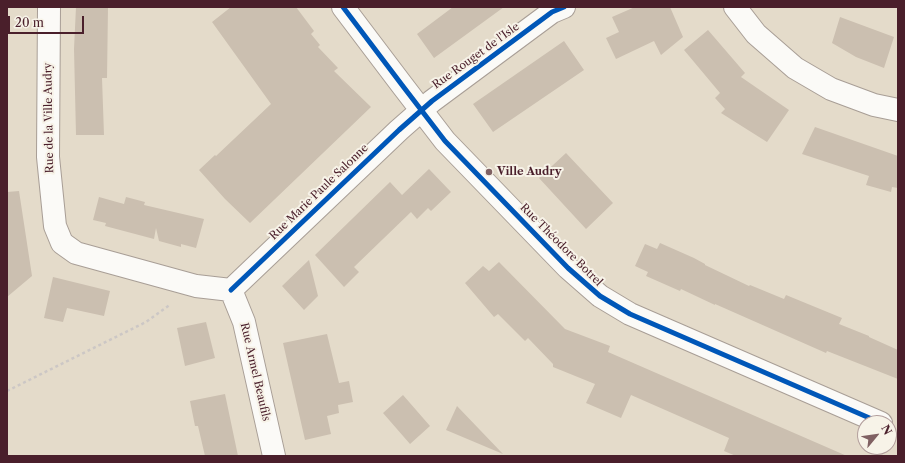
<!DOCTYPE html>
<meta charset="utf-8">
<style>
body{margin:0}
#map{position:relative;width:905px;height:463px;overflow:hidden;background:#e4dbca;font-family:"Libre Caslon Text",serif}
canvas{display:block}
.frame{position:absolute;inset:0;border:8px solid #4a1f2b;pointer-events:none}
.north{position:absolute;left:857px;top:415px;width:40px;height:40px;box-sizing:border-box;background:#f7f3e8;border:1px solid #b29e9c;border-radius:50%;rotate:61deg;font-size:11px;font-weight:700;line-height:16px;text-align:center;color:#4a1f2b}
.north::after{content:'';display:block;margin:auto;width:14px;height:18px;background:#806163;clip-path:polygon(50% 0,100% 100%,50% 72%,0 100%)}
.scale{position:absolute;left:8px;top:16px;width:76px;height:18px;box-sizing:border-box;border:2px solid #4a1f2b;border-top:0;padding-left:5px;font-size:12px;line-height:14px;white-space:nowrap;color:#4a1f2b;-webkit-text-stroke:3px #f7f3e8;paint-order:stroke}
</style>
<div id="map">
<canvas width="905" height="463"></canvas>
<div class="frame"></div>
<div class="north">N</div>
<div class="scale">20 m</div>
</div>
<script>
const context = document.querySelector('canvas').getContext('2d');
context.lineJoin = 'round';
function fillPath(path, color) {
  context.fillStyle = color;
  context.fill(path, 'evenodd');
}
function shape(rows) {
  const path = new Path2D();
  for (const r of rows) {
    path.moveTo(r[0], r[1]);
    for (let i = 2; i < r.length; i += 2) path.lineTo(r[i], r[i + 1]);
  }
  return path;
}
function trace(path, color, width, dash) {
  context.strokeStyle = color;
  context.lineWidth = width;
  context.lineCap = dash ? 'butt' : 'round';
  context.setLineDash(dash || []);
  context.stroke(path);
}
function write(font, color, halo, rows, align = 'center') {
  context.font = font + ' "Libre Caslon Text",serif';
  context.lineWidth = 4;
  context.setLineDash([]);
  context.textBaseline = 'middle';
  context.strokeStyle = halo;
  context.fillStyle = color;
  for (const [text, x, y, turn = 0] of rows) {
    context.save();
    context.translate(x, y);
    context.rotate((+turn || 0) * Math.PI / 180);
    context.textAlign = isNaN(turn) ? turn : align;
    if (halo) context.strokeText(text, 0, 0);
    context.fillText(text, 0, 0);
    context.restore();
  }
}
fillPath(shape([
 [76,7,108,7,107,78,102,78,104,135,76,135,74,49],
 [231,7,296,7,314,31,311,34,320,45,318,47,338,68,334,71,371,107,250,223,225,199,199,170,215,155,216,156,271,104,212,22],
 [453,7,504,7,434,58,417,34],
 [635,7,670,7,683,37,661,55,654,41,616,59,606,38,619,32,612,17],
 [840,17,894,37,884,68,856,57,832,43],
 [708,30,745,73,741,77,789,110,767,142,721,113,725,109,715,98,720,93,684,50],
 [564,41,584,70,493,132,473,104],
 [815,127,898,156,898,188,892,187,891,192,866,185,869,176,802,154],
 [566,153,613,203,586,229,539,178],
 [429,169,451,192,431,211,428,208,417,219,411,212,354,267,359,272,344,287,315,255,390,182,402,195],
 [19,191,32,276,7,297,7,192],
 [99,197,124,204,126,197,145,202,144,205,204,219,196,248,181,244,181,247,159,241,156,228,154,239,105,226,106,223,93,220],
 [660,243,694,258,705,264,705,265,749,286,750,285,784,299,786,295,842,318,839,324,869,336,869,337,898,350,898,379,827,351,826,353,715,304,715,305,681,289,680,291,646,276,648,272,635,266,645,244,657,249],
 [309,260,318,296,304,310,282,286],
 [499,262,565,329,610,346,608,352,847,456,736,456,724,451,729,438,631,395,621,418,586,403,595,384,553,367,553,364,528,338,525,341,498,314,494,317,465,283,483,266,489,271],
 [53,277,110,291,104,316,67,308,63,322,44,318],
 [206,322,215,358,185,366,177,328],
 [327,334,339,383,349,381,353,402,338,405,339,413,327,416,331,434,305,440,283,343],
 [225,394,238,456,205,456,198,426,195,426,190,401],
 [403,395,430,426,410,444,383,413],
 [457,406,503,454,446,430]
]), '#cbbfb0');
const minor = shape([
 [49,7,48,157,55,226,62,243,76,253,196,286,231,290],
 [343,7,402,85,445,141,568,268,600,296,630,314,881,423],
 [735,7,756,34,795,68,831,89,874,105,898,110],
 [231,290,399,130,432,101,552,12,564,7],
 [231,290,244,322,274,456]
]);
trace(minor, '#a89e96', 24);
trace(shape([
 [7,391,146,322,171,304]
]), '#ccc7c5', 2.5, [3, 3]);
trace(minor, '#fbfaf7', 22);
trace(shape([
 [343,7,402,85,445,141,568,268,600,296,630,314,881,423],
 [231,290,399,130,432,101,552,12,564,7]
]), '#0057b8', 5);
for (const [x, y, r, color] of [
 [489,172,4,"#806163"]
]) {
  const dot = new Path2D();
  dot.arc(x, y, r, 0, 2 * Math.PI);
  context.fillStyle = color;
  context.fill(dot);
  trace(dot, '#f7f3e8', 1.5);
}
write('11px', '#4a1f2b', '#f7f3e8', [
 ["Rue Rouget de l'Isle",476,56,-36],
 ["Rue de la Ville Audry",49,118,-91],
 ["Rue Marie Paule Salonne",319,192,-44],
 ["Rue Théodore Botrel",561,245,45],
 ["Rue Armel Beaufils",255,372,77]
]);
write('bold 11px', '#4a1f2b', '#f7f3e8', [
 ["Ville Audry",497,172]
], 'left');
</script>
